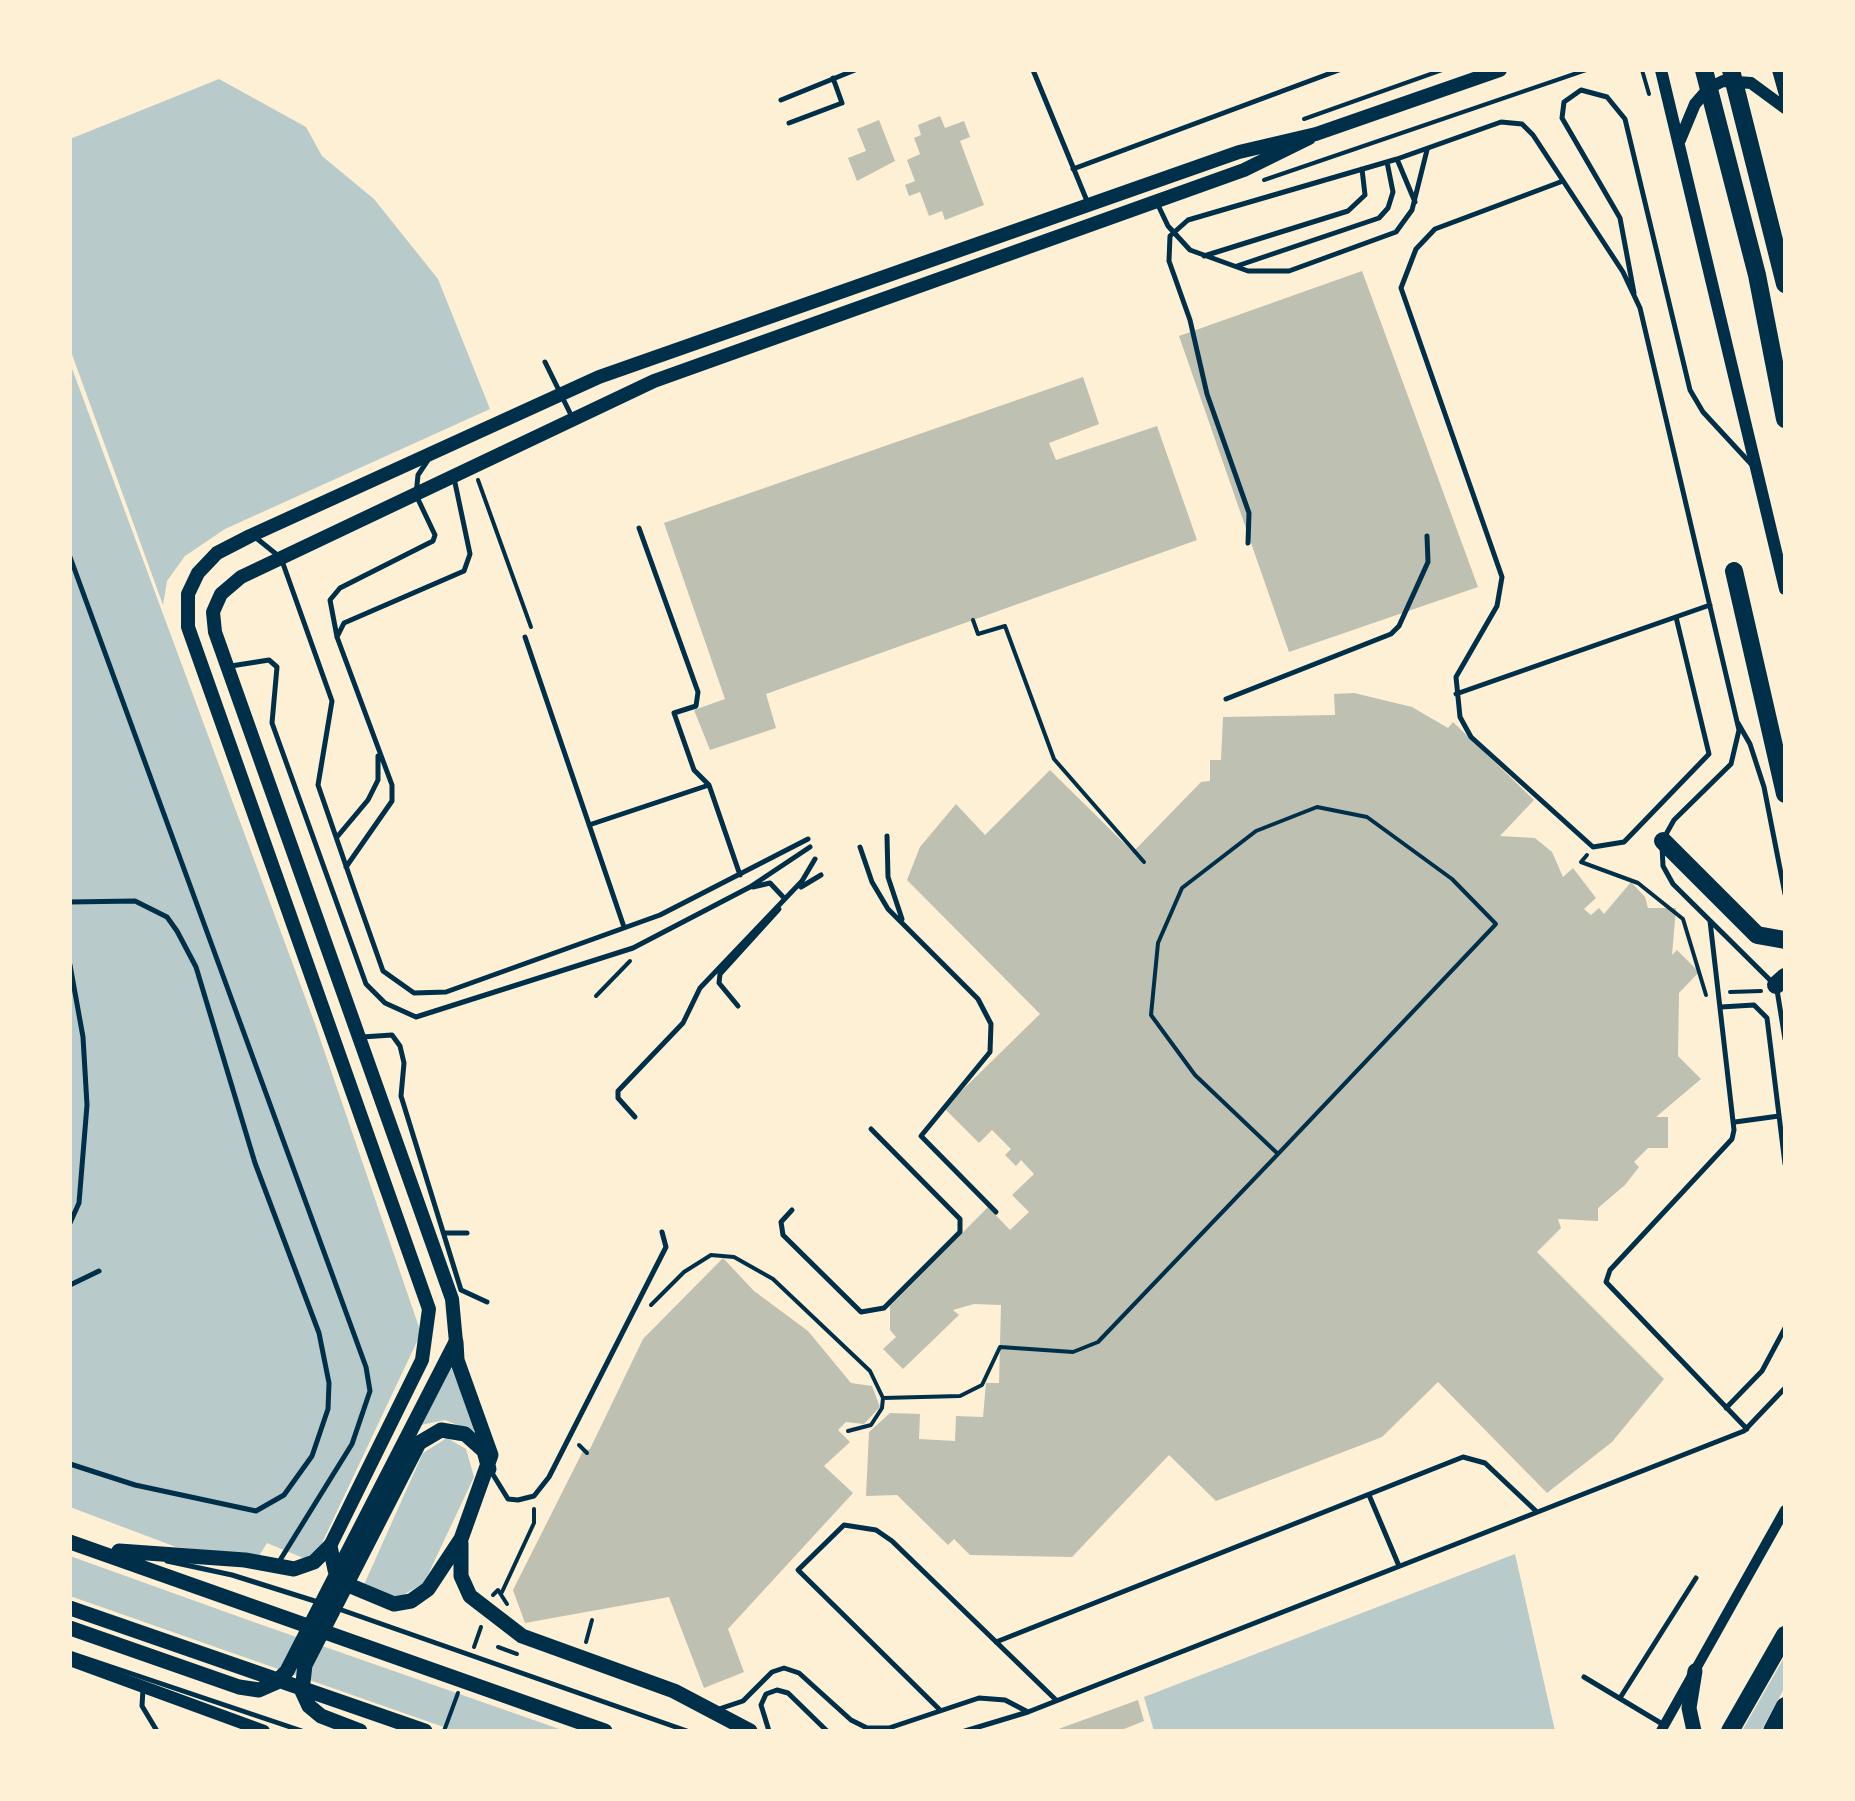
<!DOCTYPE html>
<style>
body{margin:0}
#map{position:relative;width:1855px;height:1801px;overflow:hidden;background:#fdf0d5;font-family:"PT Sans Narrow",sans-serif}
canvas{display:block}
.frame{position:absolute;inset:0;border:72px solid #fdf0d5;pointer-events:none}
</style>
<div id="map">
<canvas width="1855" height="1801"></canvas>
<div class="frame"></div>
</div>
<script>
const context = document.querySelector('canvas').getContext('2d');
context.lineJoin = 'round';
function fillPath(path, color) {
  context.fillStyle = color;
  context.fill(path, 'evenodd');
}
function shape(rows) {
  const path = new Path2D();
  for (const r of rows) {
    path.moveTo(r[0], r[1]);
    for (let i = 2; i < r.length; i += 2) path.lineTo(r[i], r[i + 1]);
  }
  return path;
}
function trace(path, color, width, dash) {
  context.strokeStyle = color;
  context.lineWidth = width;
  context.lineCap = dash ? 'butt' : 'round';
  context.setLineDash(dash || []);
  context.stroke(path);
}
fillPath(shape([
 [219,79,306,127,322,156,374,199,438,279,490,409,225,529,185,556,167,581,163,605,70,349,70,139],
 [70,363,315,1024,421,1333,313,1562,267,1543,259,1556,176,1547,70,1507],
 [450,1365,476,1429,473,1431,445,1420,421,1425],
 [447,1438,466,1449,474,1477,424,1583,396,1599,362,1589,423,1453],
 [1515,1554,1555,1731,1154,1731,1144,1697],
 [70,1556,248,1620,565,1731,455,1731,70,1596],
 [1785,1656,1785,1687,1761,1731,1742,1731]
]), '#b9caca');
fillPath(shape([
 [940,116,945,128,964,121,970,137,960,141,984,205,945,220,942,211,929,216,920,192,909,196,905,185,915,181,907,160,920,154,914,138,921,135,918,125],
 [879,120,895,161,857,181,848,158,866,151,857,129],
 [1362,271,1478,587,1289,652,1179,336],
 [1083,377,1099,424,1049,443,1056,460,1157,426,1197,540,766,694,776,728,710,750,694,710,725,699,664,523],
 [1354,693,1412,707,1448,728,1453,722,1534,800,1500,836,1535,838,1552,852,1563,877,1573,868,1596,898,1584,909,1591,915,1599,908,1604,914,1631,882,1645,897,1648,908,1676,908,1672,955,1677,950,1699,972,1679,993,1678,1056,1701,1079,1656,1117,1668,1117,1668,1148,1648,1148,1634,1162,1639,1167,1625,1185,1598,1208,1598,1221,1558,1219,1561,1228,1537,1252,1664,1379,1612,1442,1547,1493,1438,1382,1382,1437,1216,1501,1169,1455,1072,1557,970,1555,954,1539,948,1545,897,1495,866,1496,869,1432,890,1413,920,1414,919,1439,955,1441,956,1416,983,1417,986,1383,999,1383,1001,1305,974,1304,953,1310,959,1315,903,1369,883,1349,896,1337,890,1330,890,1306,988,1207,1010,1230,1029,1212,1012,1195,1034,1174,1021,1160,1016,1166,1005,1155,1011,1149,992,1130,979,1143,944,1108,1040,1014,907,880,920,847,956,804,985,835,1050,770,1133,852,1201,782,1210,781,1210,760,1221,760,1223,717,1335,715,1334,694],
 [723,1258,754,1291,808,1331,851,1383,872,1386,880,1407,864,1424,846,1422,838,1430,850,1442,824,1466,853,1493,728,1629,744,1672,704,1688,669,1597,525,1623,513,1590,583,1451,590,1449,643,1339],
 [1138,1700,1144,1721,1119,1731,1053,1731]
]), '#bec0b2');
trace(shape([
 [1642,70,1649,94],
 [1304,119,1442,70],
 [1264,180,1586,70],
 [478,480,531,627],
 [973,620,978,634,1005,626,1054,759,1144,862],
 [1587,855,1581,862,1638,883,1683,919,1706,995],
 [1730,992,1761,991],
 [596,996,630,961],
 [651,1305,684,1272,711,1255,734,1257,773,1279,870,1371,883,1398,882,1408,871,1425,848,1431],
 [883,1398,960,1396,982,1385,1000,1347,1073,1352,1098,1342,1164,1273,1278,1154,1496,924,1452,879,1367,817,1317,807,1256,831,1182,888,1158,943,1151,1015,1195,1075,1278,1154],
 [579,1445,587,1453],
 [502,1592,534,1523,534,1509],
 [493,1595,498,1590,507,1604],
 [586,1642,592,1620],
 [474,1647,481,1627],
 [498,1647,517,1654],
 [444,1731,458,1693]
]), '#003049', 4);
trace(shape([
 [1033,70,1087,201],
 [781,100,855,70],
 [789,123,842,103,833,78],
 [1397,159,1415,202],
 [1073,169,1339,70],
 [1563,181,1435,229,1416,249,1401,288,1502,577,1497,606,1456,677,1460,717,1471,737,1593,847,1624,842,1709,754,1676,617],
 [1158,205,1168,226,1190,250,1248,271,1289,271,1396,232,1412,210,1427,150],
 [1204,256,1348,211,1365,195,1362,169],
 [1237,266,1379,218,1388,208,1393,192,1387,162],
 [1634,293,1620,218,1562,118,1564,102,1581,90,1607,97,1625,119,1690,390,1703,412,1752,465],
 [545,362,572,417],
 [639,528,698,692,696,706,674,713,694,770,709,785,740,875],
 [255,537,281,558,332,701,318,785,354,889,383,971,414,993,446,992,660,915,808,839],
 [1248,543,1249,513,1207,394,1190,320,1169,261,1170,236,1188,220,1397,159,1501,122,1522,124,1533,135,1623,272,1640,308,1739,730,1731,764,1674,820,1665,836],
 [70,557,366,1367,370,1391,352,1444,277,1565],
 [337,637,344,623,464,571,470,554,454,478],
 [525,637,624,927],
 [231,666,269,660,277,667,272,723,366,984,385,1003,416,1017,633,948,750,887,810,847],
 [1456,694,1710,605],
 [1226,699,1391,634,1399,626,1428,562,1427,536],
 [1738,723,1750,744,1764,787,1785,894],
 [589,825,709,785],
 [887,836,888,877,902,919],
 [337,837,368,800,378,780,378,756],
 [1662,846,1663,866,1673,884,1771,981],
 [860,847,872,882,888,909,978,999,991,1024,990,1052,921,1136,996,1212],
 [346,867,392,801,392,785,337,637,330,600,340,588,433,541,435,535,416,495,418,475,428,460],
 [753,887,770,883,785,899],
 [801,887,821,875],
 [70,902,135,901,167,917,177,931,196,967,255,1163,319,1333,329,1383,328,1409,312,1456,284,1495,256,1511,135,1485,70,1464],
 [1710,921,1734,1130,1732,1139,1610,1270,1606,1282,1747,1429],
 [70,965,83,1037,87,1105,79,1203,70,1223],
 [1777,990,1785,1039],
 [738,1006,719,983,720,974,779,909],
 [1721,1007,1754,1005,1767,1018,1785,1164],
 [362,1037,392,1035,400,1046,404,1063,401,1096,461,1290,487,1302],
 [635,1117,618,1098,618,1091,683,1023,700,988,802,881,815,859],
 [1735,1122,1779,1116],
 [792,1210,781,1222,783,1235,861,1312,884,1308,960,1232,960,1219,871,1129],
 [444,1233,467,1233],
 [70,1285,99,1271],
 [1726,1408,1762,1371,1785,1328],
 [492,1473,508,1499,518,1500,534,1496,549,1477,666,1247,662,1232],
 [1369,1495,1399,1566],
 [167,1561,232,1575,321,1603],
 [336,1608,687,1731],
 [996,1642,1463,1457,1485,1463,1537,1512],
 [70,1653,302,1731],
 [1584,1677,1664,1725],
 [143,1689,142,1706,157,1731],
 [1620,1698,1696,1578],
 [719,1709,743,1701,772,1672,784,1668,799,1673,851,1720,867,1728,889,1728,979,1698,1005,1700,1028,1712],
 [940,1710,798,1570,844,1525,876,1530,892,1541,1056,1700],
 [769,1731,761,1705,766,1694,777,1690,788,1693,827,1731],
 [965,1731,1028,1712,1744,1431,1785,1388]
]), '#003049', 5);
trace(shape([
 [1661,1731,1785,1510]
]), '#003049', 10);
trace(shape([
 [1661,70,1785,589],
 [1778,70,1785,95],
 [1680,140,1695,104,1709,88,1723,81,1751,83,1785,108],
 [70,1660,264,1731]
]), '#003049', 12);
trace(shape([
 [456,1342,452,1299,215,632,213,612,221,594,241,577,654,381,1244,170,1309,138],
 [330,1546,422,1360,429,1309,188,627,188,594,198,573,217,553,250,536,599,377,1239,152,1316,134,1500,70]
]), '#003049', 14);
trace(shape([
 [70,1542,605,1731],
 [461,1543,461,1576,470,1596,522,1636,674,1691,750,1731],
 [330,1546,335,1570,346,1584,394,1604,411,1601,428,1589,461,1539,491,1455,457,1360,456,1342],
 [119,1551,245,1560,294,1569,314,1562,330,1546],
 [70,1608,425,1731],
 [70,1628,239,1687,259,1690,275,1683,287,1671,456,1342],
 [360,1731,321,1716,309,1706,302,1691,305,1665,419,1443,441,1430,465,1434,484,1451,489,1469],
 [1694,1731,1689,1708,1695,1671]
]), '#003049', 15);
trace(shape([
 [1704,70,1757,275,1785,419],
 [1731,70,1785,284],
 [1734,571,1785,794],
 [1663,841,1757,935,1785,940],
 [1776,985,1785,977],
 [1730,1731,1785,1635],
 [1772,1731,1785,1706]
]), '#003049', 18);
</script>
